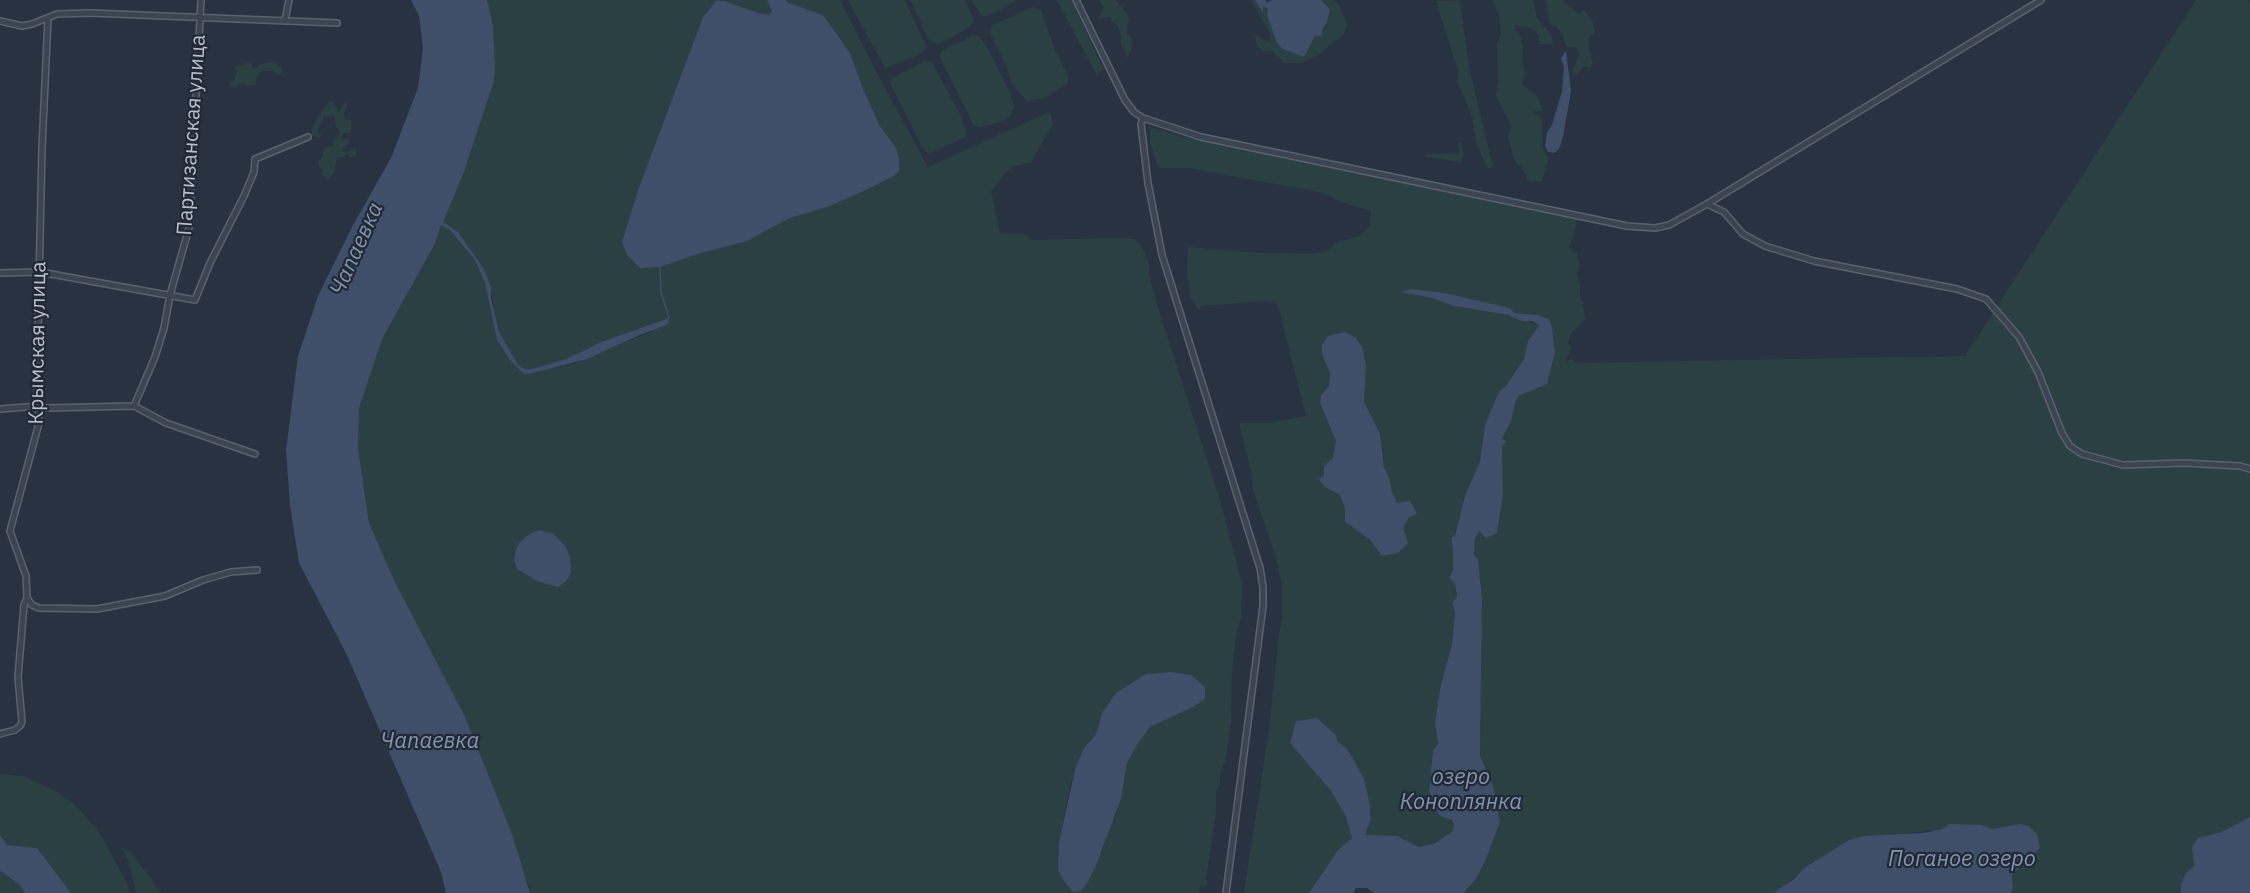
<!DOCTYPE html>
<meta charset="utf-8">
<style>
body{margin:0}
canvas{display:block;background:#283241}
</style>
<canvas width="2250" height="893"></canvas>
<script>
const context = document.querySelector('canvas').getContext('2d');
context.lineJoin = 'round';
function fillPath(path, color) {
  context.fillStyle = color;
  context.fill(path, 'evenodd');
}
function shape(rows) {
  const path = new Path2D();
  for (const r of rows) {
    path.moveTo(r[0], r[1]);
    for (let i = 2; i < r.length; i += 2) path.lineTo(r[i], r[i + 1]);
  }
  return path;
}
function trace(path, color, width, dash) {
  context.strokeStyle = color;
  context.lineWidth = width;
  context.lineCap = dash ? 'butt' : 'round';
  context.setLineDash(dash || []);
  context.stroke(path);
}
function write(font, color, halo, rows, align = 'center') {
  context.font = font + ' "IBM Plex Sans",sans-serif';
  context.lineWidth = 4.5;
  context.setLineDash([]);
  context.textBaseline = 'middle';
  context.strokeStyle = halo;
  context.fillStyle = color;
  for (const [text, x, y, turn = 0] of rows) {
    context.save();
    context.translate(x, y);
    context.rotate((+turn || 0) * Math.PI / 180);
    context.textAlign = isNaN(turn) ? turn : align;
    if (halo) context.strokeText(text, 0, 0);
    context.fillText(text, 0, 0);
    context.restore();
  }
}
fillPath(shape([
 [487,0,767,0,772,11,769,15,758,13,703,17,638,190,622,242,627,255,636,262,660,267,698,254,747,241,790,218,830,206,892,177,896,148,880,126,863,89,850,53,823,15,789,3,785,0,840,0,877,73,928,167,1050,112,1053,124,1031,162,1011,167,991,191,1000,233,1024,234,1034,240,1121,238,1135,239,1141,246,1149,263,1149,274,1156,302,1220,500,1242,584,1241,617,1236,636,1232,669,1231,722,1225,762,1220,774,1220,784,1216,791,1216,812,1206,879,1208,884,1200,887,1199,893,530,893,529,885,369,523,358,448,359,408,382,339,435,245,441,225,450,230,475,260,485,283,497,340,516,367,536,373,544,369,571,365,662,327,665,319,601,342,566,359,532,369,525,369,518,365,503,342,495,320,491,287,484,269,458,232,442,222,464,172,494,81,495,67,493,25],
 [1172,672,1191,675,1193,707,1150,727,1137,745,1127,763,1121,799,1115,818,1108,831,1104,847,1088,882,1058,870,1059,842,1070,785,1084,748,1096,734,1102,713,1146,674],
 [848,0,905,0,927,48,919,55,885,68],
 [910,0,965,0,974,20,970,27,939,44,929,40],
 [971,0,1018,0,992,14,983,17],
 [1057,0,1071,0,1104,70,1096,74],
 [1099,0,1116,0,1128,16,1129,22,1127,26,1127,33,1131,37,1132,44,1128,59,1121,44,1121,33,1118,26,1112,22,1111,17,1098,18,1104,8],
 [1251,0,1255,0,1263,11,1263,5,1268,9,1277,43,1304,57,1313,40,1327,22,1330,10,1321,0,1317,0,1333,0,1340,6,1347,26,1344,34,1317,56,1301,63,1285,63,1271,51,1263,52,1257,45,1255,35,1269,42,1271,35],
 [1460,0,1469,67,1493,167,1487,169,1476,141,1472,116,1458,83,1458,71,1436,1],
 [1493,0,1533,0,1537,18,1551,34,1553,44,1539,44,1539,36,1534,29,1513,25,1520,35,1523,46,1522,60,1525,74,1522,84,1538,97,1542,110,1532,112,1542,118,1543,149,1549,158,1542,181,1529,182,1523,169,1516,162,1512,154,1511,146,1507,137,1511,128,1510,122,1496,96,1498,82,1497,44,1501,34,1499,16],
 [1546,0,1562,0,1578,14,1584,10,1592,21,1595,31,1589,37,1588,48,1593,63,1590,68,1585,66,1576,75,1572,72,1580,52,1575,47,1567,47,1562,33,1555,26,1549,24],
 [2196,0,2248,0,2250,2,2250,817,2221,832,2198,838,2192,847,2194,867,2185,874,2181,885,2181,893,2011,893,2013,889,2012,875,2029,861,2037,834,2029,826,2020,824,1992,829,1982,825,1968,826,1849,840,1805,868,1783,887,1773,893,1464,893,1477,877,1486,859,1500,822,1493,786,1480,756,1482,599,1478,559,1474,555,1475,539,1479,531,1497,533,1503,495,1502,438,1511,422,1515,403,1519,396,1526,391,1537,389,1549,377,1555,351,1552,327,1537,315,1514,313,1510,308,1445,293,1411,289,1402,292,1432,298,1454,306,1508,315,1539,325,1528,341,1524,359,1505,387,1500,390,1485,425,1480,461,1465,496,1455,536,1451,539,1453,549,1453,570,1449,578,1455,583,1457,597,1452,602,1455,613,1452,644,1440,689,1435,723,1438,744,1433,750,1429,792,1454,825,1452,832,1441,840,1419,847,1397,836,1366,836,1366,831,1368,828,1366,790,1364,779,1355,762,1347,749,1337,741,1336,735,1317,718,1297,721,1290,743,1331,791,1347,816,1352,838,1338,850,1309,893,1244,893,1269,730,1279,634,1282,619,1282,586,1276,557,1253,490,1251,471,1239,423,1268,423,1306,416,1278,305,1266,301,1201,306,1199,310,1190,296,1187,269,1188,247,1244,252,1313,254,1326,251,1339,242,1360,236,1370,225,1371,211,1339,201,1324,193,1189,168,1158,168,1150,141,1150,127,1184,137,1578,219,1569,248,1577,254,1580,265,1579,272,1576,273,1580,284,1580,298,1583,303,1585,319,1570,334,1568,343,1571,347,1569,355,1565,357,1567,362,1572,358,1574,363,1965,356],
 [1326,364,1366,365,1364,402,1383,449,1384,467,1390,480,1391,493,1397,503,1416,514,1409,517,1382,556,1370,540,1345,522,1345,509,1340,495,1325,487,1324,476,1333,458,1336,441,1320,403,1321,395,1329,386,1330,373],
 [1032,7,1041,10,1053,45,1068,76,1068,84,1044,98,1027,101,1011,82,1007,67,990,33,993,24,1005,20],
 [973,35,979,36,988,49,1010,93,1014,107,1010,116,1003,121,980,127,974,126,939,56,942,51,952,45,964,41],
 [925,61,932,62,962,118,966,131,965,137,929,154,924,150,890,83,892,78],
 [251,62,253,69,264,63,275,62,282,69,282,73,278,75,274,71,264,71,258,73,255,84,247,86,243,83,234,87,231,86,230,82,234,80,237,73,237,70,234,67],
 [349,100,344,114,345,120,349,119,351,121,351,132,342,134,341,139,350,139,347,146,342,149,345,152,356,149,356,155,350,157,347,154,341,158,337,157,334,173,328,178,321,175,323,170,319,166,319,160,323,156,323,151,326,147,334,146,333,142,339,135,340,131,336,128,335,117,324,116,322,123,318,126,318,132,321,134,320,138,312,136,311,133,318,118,328,102,333,102,339,112,345,102],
 [1461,141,1464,155,1460,162,1426,157,1427,154,1459,153,1458,144],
 [0,774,23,776,56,791,72,802,97,829,126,881,130,893,71,893,37,848,7,845,0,835],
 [121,847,131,852,161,893,136,893,129,862],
 [0,871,20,885,25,893,0,893]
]), '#2b4043');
fillPath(shape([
 [411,0,487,0,493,25,495,67,494,81,464,172,443,222,458,232,484,269,491,287,491,299,499,332,518,365,525,369,532,369,566,359,601,342,669,318,668,324,662,327,642,334,587,359,529,374,523,373,510,360,497,340,485,283,475,260,450,230,441,225,435,244,382,339,359,408,358,448,369,523,395,582,465,717,512,834,530,893,446,893,441,872,347,655,299,563,290,505,286,450,298,356,318,296,352,227,391,158,418,88,423,48,419,16],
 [767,0,785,0,789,3,823,15,850,53,863,89,880,126,896,148,899,160,899,171,892,177,868,189,830,206,790,218,747,241,698,254,660,267,640,268,627,255,622,242,638,190,703,17,716,1,724,1,758,13,769,15,772,11],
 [1255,0,1266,0,1266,3,1272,0,1321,0,1330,10,1327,22,1322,30,1322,36,1315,36,1304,57,1283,49,1277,43,1267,15,1268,9,1263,6,1263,12],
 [1566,51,1571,91,1563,137,1559,149,1554,153,1548,152,1545,146,1547,133,1552,125,1562,91,1564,67,1561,58],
 [1411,289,1445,293,1510,308,1514,313,1537,315,1549,319,1552,327,1555,352,1547,384,1519,396,1515,403,1511,422,1502,438,1506,442,1502,447,1503,495,1497,533,1486,538,1479,531,1475,539,1474,555,1478,559,1482,599,1480,756,1493,786,1500,822,1486,859,1477,877,1464,893,1374,893,1367,888,1356,888,1353,893,1309,893,1338,850,1352,838,1346,816,1331,791,1290,743,1296,721,1317,718,1336,735,1337,741,1347,749,1355,762,1364,779,1370,806,1370,822,1366,831,1366,835,1397,836,1419,847,1435,843,1452,832,1454,825,1452,820,1440,816,1433,804,1429,792,1433,750,1438,744,1435,723,1440,689,1452,644,1455,613,1452,602,1457,597,1455,583,1449,578,1453,570,1453,549,1451,538,1455,536,1465,496,1480,461,1485,425,1494,403,1500,390,1505,387,1524,359,1528,341,1539,325,1532,321,1522,321,1508,315,1454,306,1432,298,1401,292],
 [1345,332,1356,338,1362,347,1366,365,1364,402,1380,434,1384,467,1390,480,1392,493,1397,503,1410,501,1417,514,1409,517,1403,528,1408,543,1398,553,1382,556,1370,540,1345,522,1345,509,1340,495,1325,487,1319,479,1324,476,1324,466,1333,458,1336,441,1320,403,1321,395,1329,386,1330,373,1322,354,1322,345,1328,336],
 [540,530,554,534,565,546,570,557,571,572,567,580,558,587,537,581,517,569,514,560,516,549,520,542,531,533],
 [1172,672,1191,675,1205,687,1205,699,1193,707,1150,727,1137,745,1127,763,1121,799,1097,863,1088,882,1081,891,1073,892,1062,878,1058,870,1059,842,1076,766,1084,748,1096,734,1102,713,1116,693,1146,674],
 [2250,817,2250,893,2181,893,2181,885,2185,874,2194,866,2192,847,2198,838,2221,832],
 [1950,824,1982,825,1992,829,2020,824,2029,826,2037,834,2040,848,2012,875,2013,889,2011,893,1773,893,1794,879,1804,868,1849,840,1863,836,1923,833,1942,829],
 [0,835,7,845,37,848,71,893,25,893,20,885,0,871]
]), '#3f4e69');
trace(shape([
 [660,267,661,292,669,318,668,319]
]), '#3f4e69', 1.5);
const street = shape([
 [1076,0,1125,100,1134,112,1143,118,1201,137,1627,226,1655,228,1669,225,1707,204,2041,0],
 [285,20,289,0],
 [0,21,22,26,32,24,57,14,90,13,337,23],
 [1143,118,1141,124,1148,183,1162,255,1228,466,1260,568,1263,587,1263,606,1226,893],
 [1707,204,1724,212,1743,234,1765,246,1814,261,1957,289,1986,299,2019,337,2038,372,2062,433,2070,446,2082,454,2123,465,2183,463,2240,466,2250,469],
 [0,273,40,272,195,300,210,263,244,196,254,172,255,159,308,137],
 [134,406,155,357,164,328,170,295,189,228,201,0],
 [0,409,38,406,46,408,134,406,166,423,255,454],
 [27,598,32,605,39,608,97,609,165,596,203,580,231,572,257,570],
 [0,734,15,730,20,726,22,722,18,677,24,605,27,598,26,576,10,531,39,423,37,375,42,148,48,18]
]);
trace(street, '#5a626e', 8);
trace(street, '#3c4451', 5);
write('21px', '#b9bfcb', '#212936', [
 ["Партизанская улица",192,135,-86],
 ["Крымская улица",38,343,-89]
]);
write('italic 22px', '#8294b0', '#212936', [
 ["Чапаевка",357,249,-66],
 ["Чапаевка",430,742],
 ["озеро",1461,778],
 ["Коноплянка",1461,803],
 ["Поганое озеро",1962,860]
]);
</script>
